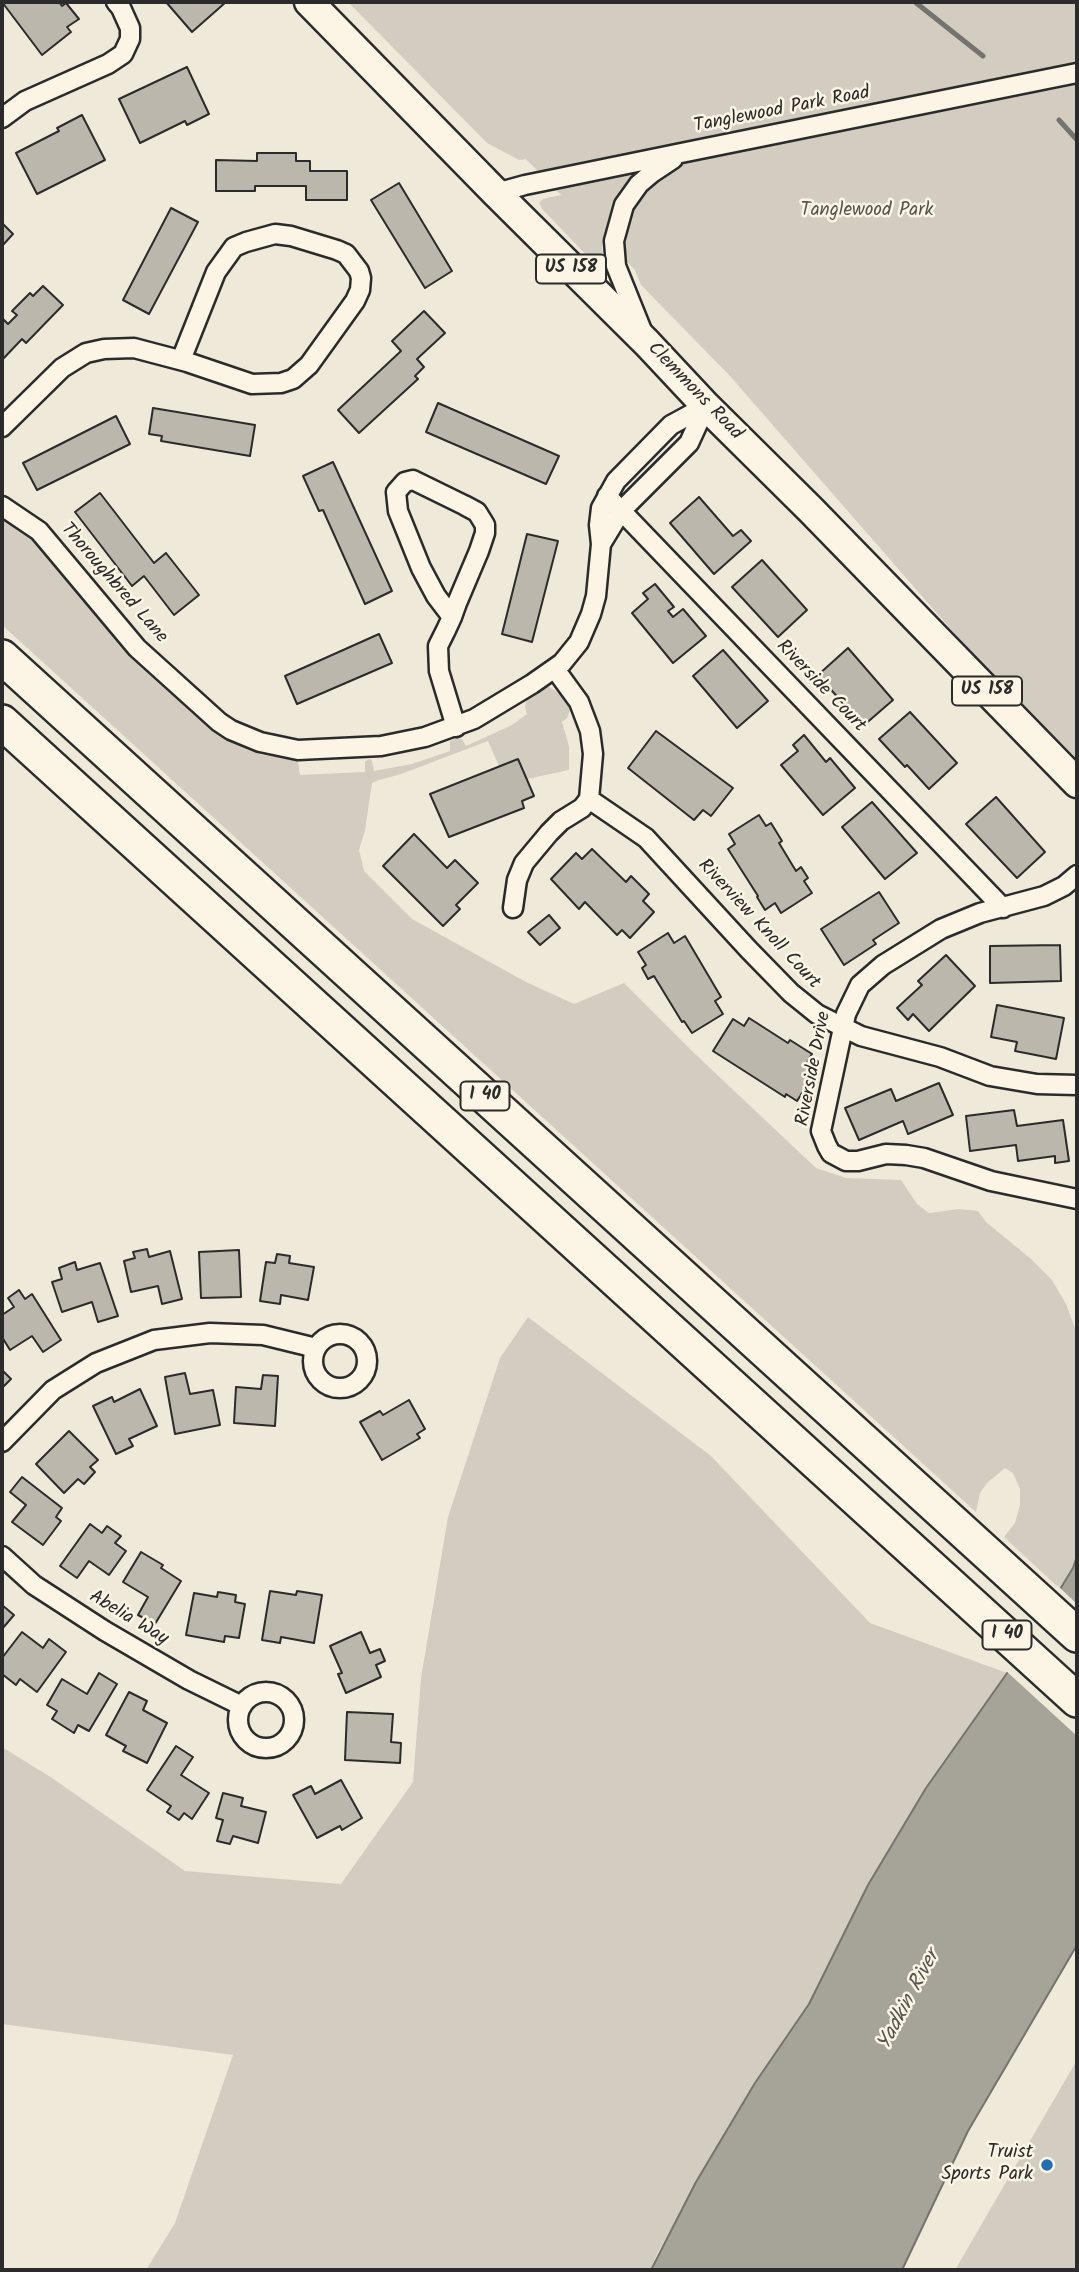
<!DOCTYPE html>
<style>
body{margin:0}
#map{position:relative;width:1079px;height:2272px;overflow:hidden;background:#efe9da;font-family:Kalam,sans-serif}
canvas{display:block}
.frame{position:absolute;inset:0;border:4px solid #2b2b2b;pointer-events:none}
</style>
<div id="map">
<canvas width="1079" height="2272"></canvas>
<div class="frame"></div>
</div>
<script>
const context = document.querySelector('canvas').getContext('2d');
context.lineJoin = 'round';
function fillPath(path, color) {
  context.fillStyle = color;
  context.fill(path, 'evenodd');
}
function shape(rows) {
  const path = new Path2D();
  for (const r of rows) {
    if (r.length === 3) {
      path.moveTo(r[0] + r[2], r[1]);
      path.arc(r[0], r[1], r[2], 0, 2 * Math.PI);
      continue;
    }
    path.moveTo(r[0], r[1]);
    for (let i = 2; i < r.length; i += 2) path.lineTo(r[i], r[i + 1]);
  }
  return path;
}
function trace(path, color, width, dash) {
  context.strokeStyle = color;
  context.lineWidth = width;
  context.lineCap = dash ? 'butt' : 'round';
  context.setLineDash(dash || []);
  context.stroke(path);
}
function write(font, color, halo, rows, align = 'center') {
  context.font = font + ' Kalam,sans-serif';
  context.lineWidth = 5;
  context.setLineDash([]);
  context.textBaseline = 'middle';
  context.strokeStyle = halo;
  context.fillStyle = color;
  for (const [text, x, y, turn = 0] of rows) {
    context.save();
    context.translate(x, y);
    context.rotate((+turn || 0) * Math.PI / 180);
    context.textAlign = isNaN(turn) ? turn : align;
    if (halo) context.strokeText(text, 0, 0);
    context.fillText(text, 0, 0);
    context.restore();
  }
}
fillPath(shape([
 [348,2,1077,2,1077,774,730,376,641,285,635,270,603,238,602,246,604,268,599,268,543,210,539,203,543,199,561,195,526,159,519,160,487,143],
 [2,518,28,535,46,551,139,660,209,727,243,748,262,755,296,760,298,762,300,775,365,772,365,761,370,759,372,761,374,771,412,764,450,751,450,741,457,738,462,739,466,746,512,725,527,714,525,707,527,698,536,691,549,687,559,693,570,710,567,718,562,722,569,746,569,770,527,779,518,759,499,766,488,741,401,774,379,780,372,783,365,830,359,850,364,871,412,919,526,982,574,1004,624,983,694,1053,816,1168,846,1178,901,1180,917,1204,929,1213,959,1209,978,1211,986,1222,1031,1259,1052,1280,1066,1304,1077,1333,1077,1556,1073,1568,1059,1588,1004,1537,1015,1523,1020,1505,1020,1489,1013,1473,1005,1468,987,1483,980,1493,976,1512,2,625],
 [528,1317,711,1456,870,1623,1007,1673,926,1788,868,1885,809,2004,755,2083,658,2252,650,2270,146,2270,175,2223,233,2055,2,2024,2,1747,52,1778,185,1871,341,1884,413,1782,421,1678,448,1517,500,1358],
 [1077,2060,1077,2270,955,2270]
]), '#d2cdc0');
const water = shape([
 [1077,1556,1077,1945,968,2131,902,2270,651,2270,696,2182,755,2083,809,2004,868,1885,926,1788,1017,1659,1073,1568,1077,1556]
]);
fillPath(water, '#a6a399');
trace(water, '#75736d', 2);
fillPath(shape([
 [1057,1585,1077,1604,1077,1736,1005,1670]
]), '#efe9da');
trace(shape([
 [915,2,983,56],
 [1059,120,1077,140]
]), '#75736d', 5);
const building = shape([
 [2,2,59,2,62,6,66,3,79,19,67,27,71,32,42,55,2,2],
 [166,2,226,2,192,32,166,2],
 [187,67,209,114,187,125,185,121,140,143,119,99,187,67],
 [82,115,105,160,37,194,16,153,59,131,57,128,82,115],
 [257,153,296,153,296,161,310,161,310,171,347,171,347,200,306,200,306,186,255,186,255,191,216,191,216,160,257,161,257,153],
 [399,183,452,271,425,288,371,200,399,183],
 [171,208,198,222,149,314,123,300,171,208],
 [2,223,13,234,2,246,2,223],
 [43,286,63,305,26,343,22,339,2,360,2,318,8,324,17,315,12,311,30,293,33,296,43,286],
 [424,311,445,333,417,359,424,367,415,376,418,379,359,433,338,410,401,351,392,341,424,311],
 [438,403,559,456,546,484,426,432,438,403],
 [153,408,255,425,250,456,161,441,162,436,149,434,153,408],
 [116,416,130,444,37,490,23,463,116,416],
 [333,462,392,591,365,604,323,510,319,511,303,476,333,462],
 [100,493,154,563,166,553,199,595,174,615,144,576,132,586,75,512,100,493],
 [699,497,733,536,741,530,751,541,714,574,670,523,699,497],
 [527,534,558,541,532,642,502,634,527,534],
 [762,560,807,610,778,637,732,587,762,560],
 [655,584,674,607,668,611,673,617,683,609,706,636,673,663,632,613,648,599,643,593,655,584],
 [379,634,392,663,297,704,285,676,379,634],
 [848,648,893,700,863,726,818,675,848,648],
 [723,650,768,701,737,728,693,676,723,650],
 [910,712,957,763,929,789,907,765,905,767,879,739,910,712],
 [656,731,733,788,711,816,703,810,694,820,628,768,656,731],
 [804,735,826,762,830,758,855,788,823,815,781,765,798,751,793,745,804,735],
 [518,759,534,796,522,801,524,808,449,837,430,794,518,759],
 [996,797,1045,852,1017,878,966,824,996,797],
 [872,802,917,853,885,879,842,827,872,802],
 [759,815,766,826,771,823,782,841,779,843,796,871,801,867,808,878,804,881,812,893,781,913,775,903,765,910,757,897,758,896,728,849,735,844,729,834,759,815],
 [414,834,447,868,455,860,478,883,456,905,460,909,443,926,383,866,414,834],
 [592,849,626,882,631,876,649,894,643,901,654,912,630,938,622,930,617,935,585,902,579,909,551,879,576,853,582,859,592,849],
 [879,892,899,923,873,940,876,944,844,965,821,929,879,892],
 [549,915,560,928,540,945,528,932,549,915],
 [668,933,674,943,685,936,721,997,715,1001,723,1014,692,1033,684,1021,682,1022,654,976,648,979,642,968,646,965,638,952,668,933],
 [1060,945,1061,981,990,983,990,946,1060,945],
 [946,955,975,986,929,1031,913,1014,908,1020,897,1008,922,985,918,981,946,955],
 [997,1005,1064,1018,1056,1059,1015,1051,1017,1042,991,1037,997,1005],
 [749,1018,788,1043,790,1040,812,1054,806,1064,816,1071,797,1101,786,1094,785,1097,713,1051,733,1019,744,1026,749,1018],
 [939,1083,953,1115,908,1134,903,1121,859,1140,845,1108,891,1089,896,1101,939,1083],
 [1014,1110,1017,1126,1063,1120,1069,1161,1055,1163,1055,1156,1018,1161,1016,1145,970,1151,966,1116,1014,1110],
 [147,1249,149,1257,170,1251,182,1299,162,1304,158,1286,131,1292,124,1261,135,1258,133,1252,147,1249],
 [239,1250,241,1297,201,1298,199,1252,239,1250],
 [277,1254,290,1256,289,1263,314,1267,308,1300,281,1295,280,1304,260,1301,266,1262,275,1263,277,1254],
 [75,1262,77,1270,100,1263,118,1316,98,1322,92,1302,62,1312,52,1282,62,1279,59,1268,75,1262],
 [19,1290,25,1299,32,1294,61,1340,43,1352,32,1336,10,1350,2,1337,2,1315,14,1307,8,1298,19,1290],
 [2,1370,11,1379,2,1388,2,1370],
 [185,1373,190,1394,213,1390,220,1425,175,1434,165,1377,185,1373],
 [263,1375,278,1376,275,1426,234,1423,236,1387,261,1389,263,1375],
 [140,1389,157,1426,129,1439,133,1446,116,1454,93,1406,112,1397,114,1402,140,1389],
 [409,1400,425,1429,417,1434,420,1438,382,1460,360,1422,380,1411,383,1415,409,1400],
 [69,1431,98,1460,90,1467,95,1472,84,1484,78,1479,64,1493,36,1464,69,1431],
 [22,1477,62,1508,56,1517,61,1521,43,1545,12,1522,26,1505,10,1492,22,1477],
 [90,1524,102,1533,107,1526,121,1536,115,1543,126,1551,109,1575,89,1561,77,1578,60,1566,90,1524],
 [141,1552,163,1565,161,1568,181,1581,155,1624,138,1615,148,1597,123,1582,141,1552],
 [270,1591,296,1595,297,1591,322,1595,314,1643,281,1637,280,1643,262,1640,270,1591],
 [218,1592,236,1595,235,1602,245,1604,239,1638,225,1636,224,1642,186,1635,194,1593,217,1597,218,1592],
 [2,1605,14,1615,2,1629,2,1605],
 [22,1632,43,1648,49,1639,66,1652,37,1692,20,1679,16,1685,2,1674,2,1658,22,1632],
 [361,1632,370,1653,380,1649,385,1661,376,1665,381,1677,346,1693,338,1674,342,1673,330,1646,361,1632],
 [99,1673,117,1684,89,1731,78,1725,74,1733,52,1719,57,1711,47,1705,62,1679,87,1694,99,1673],
 [129,1692,147,1701,143,1710,167,1723,147,1763,123,1751,126,1746,106,1735,129,1692],
 [347,1712,393,1714,391,1742,401,1743,400,1763,345,1760,347,1712],
 [176,1746,193,1757,181,1775,209,1793,192,1819,184,1813,179,1820,167,1812,171,1806,147,1790,176,1746],
 [341,1780,362,1818,342,1830,340,1826,317,1838,293,1795,311,1786,315,1794,341,1780],
 [223,1793,243,1798,241,1806,266,1812,258,1843,233,1836,230,1844,217,1841,223,1820,216,1818,223,1793]
]);
fillPath(building, '#bcb7ac');
trace(building, '#2b2b2b', 2);
const street = shape([
 [2,118,25,101,108,64,123,54,130,39,130,28,121,8,116,2],
 [496,193,525,185,691,151,1077,73],
 [643,333,616,266,614,241,624,205,639,184,652,173,673,159],
 [2,427,62,368,86,353,104,349,134,348,187,362,252,384,281,383,293,379,309,365,355,301,360,290,361,278,359,271,346,254,337,250,291,236,275,234,246,242,234,247,216,272,181,360],
 [607,496,1003,908],
 [2,506,39,531,137,648,219,722,231,730,260,742,298,750,381,746,425,737,474,719,532,684,562,663,579,642,591,614,596,596,601,544,621,511,689,443,706,406],
 [601,544,599,525,601,508,616,481,671,425,706,406],
 [452,617,436,596,421,568,398,511,396,492,405,482,413,480,464,505,477,512,485,525,485,533,479,551,457,603,452,617,446,630,438,646,439,671,456,727],
 [589,799,646,838,749,950,791,993,817,1014,861,1036,940,1057,990,1076,1037,1084,1077,1085],
 [1077,875,1064,886,1044,896,980,913,941,929,883,965,860,985,846,1014,821,1131,827,1146,831,1153,846,1161,858,1161,886,1154,906,1155,924,1158,991,1181,1077,1199],
 [513,908,517,880,524,863,549,833,561,821,582,808,589,799,593,754,590,731,579,702,555,669],
 [340,1361,27],
 [2,1442,53,1390,96,1363,154,1340,210,1333,263,1335,316,1348],
 [2,1556,34,1585,105,1631,189,1680,242,1706],
 [266,1720,28]
]);
const primary = shape([
 [309,2,496,193,647,343,706,406,811,510,1077,783]
]);
const highway = shape([
 [2,657,1077,1635],
 [2,722,1077,1700]
]);
trace(street, '#2b2b2b', 23);
trace(primary, '#2b2b2b', 33);
trace(highway, '#2b2b2b', 38);
trace(street, '#fcf5e5', 18);
trace(primary, '#fcf5e5', 28);
trace(highway, '#fcf5e5', 33);
for (const [x, y, r, color] of [
 [1047,2165,7,"#1f6fb2"]
]) {
  const dot = new Path2D();
  dot.arc(x, y, r, 0, 2 * Math.PI);
  context.fillStyle = color;
  context.fill(dot);
  trace(dot, '#fcf5e5', 2.5);
}
for (const [x, y, w] of [
 [571,269,70],
 [987,691,70],
 [485,1096,49],
 [1007,1635,49]
]) {
  const box = new Path2D();
  box.roundRect(x - w / 2, y - 14.5, w, 29, 5);
  context.fillStyle = '#fcf5e5';
  context.fill(box);
  trace(box, '#2b2b2b', 2);
}
write('bold 18px', '#2b2b2b', null, [
 ["US 158",571,269],
 ["US 158",987,691],
 ["I 40",485,1096],
 ["I 40",1007,1635]
]);
write('19px', '#2b2b2b', '#fcf5e5', [
 ["Tanglewood Park Road",782,111,-11],
 ["Clemmons Road",694,392,46],
 ["Thoroughbred Lane",113,584,49],
 ["Riverside Court",820,687,46],
 ["Riverview Knoll Court",758,925,47],
 ["Riverside Drive",815,1069,-79],
 ["Abelia Way",128,1619,31]
]);
write('19px', '#555450', '#fcf5e5', [
 ["Tanglewood Park",867,212]
]);
write('19px', '#2b2b2b', '#fcf5e5', [
 ["Truist",1033,2154],
 ["Sports Park",1033,2176]
], 'right');
write('italic 21px', '#565552', '#fcf5e5', [
 ["Yadkin River",910,2001,-62]
]);
</script>
